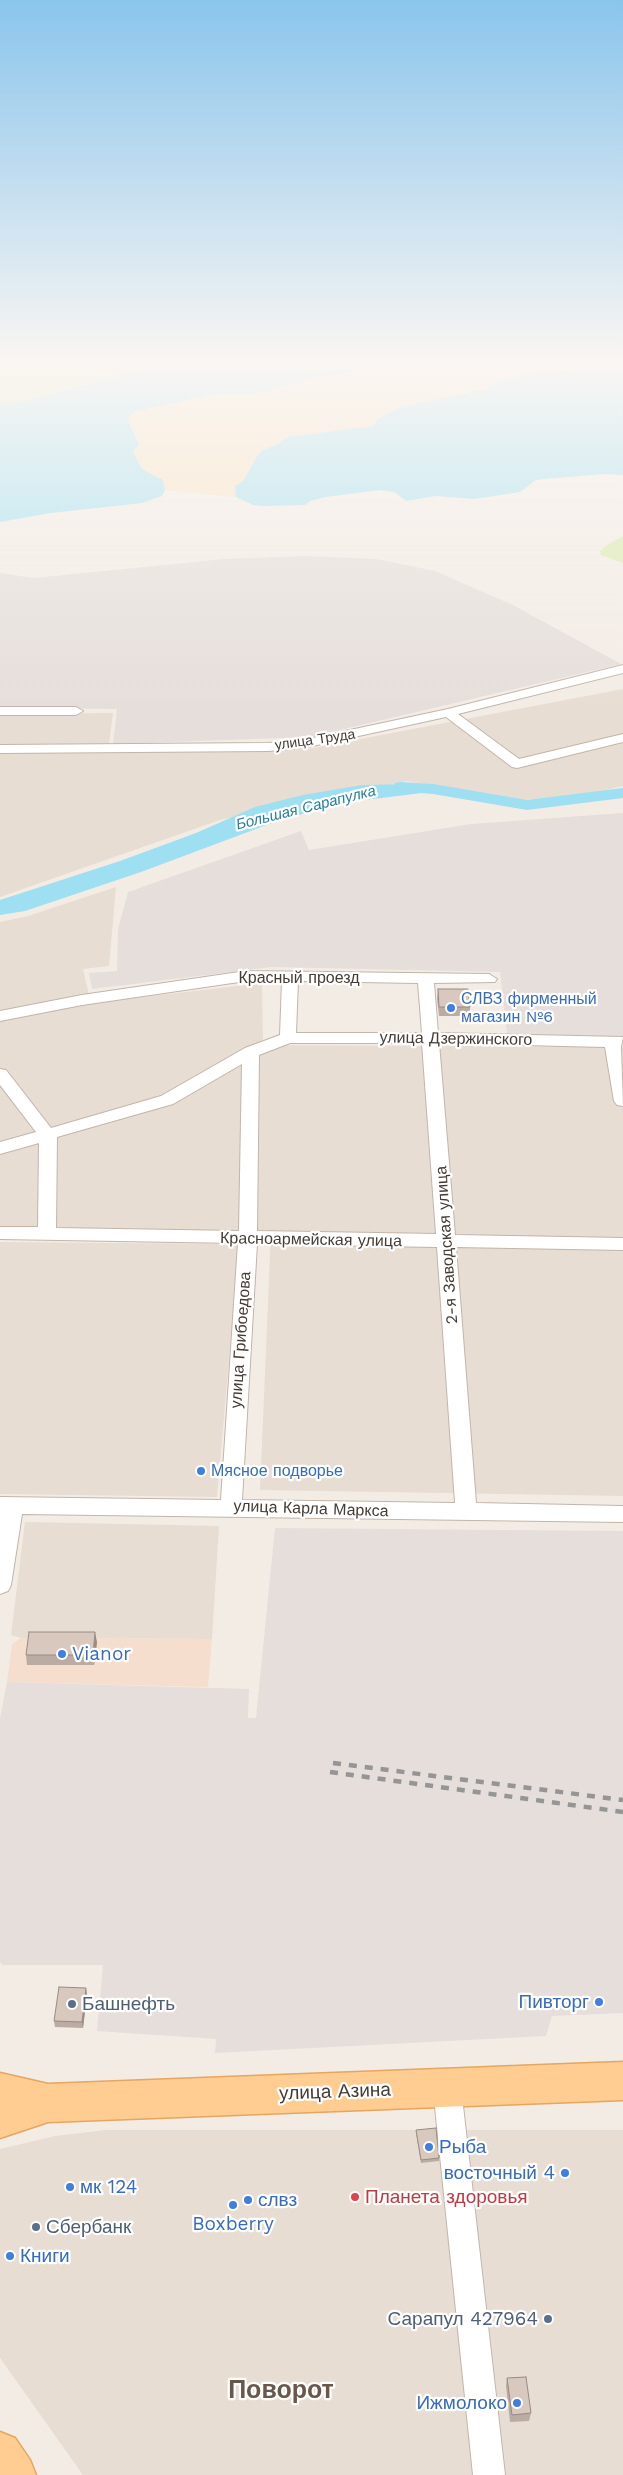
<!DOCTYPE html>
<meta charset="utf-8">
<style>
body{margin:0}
canvas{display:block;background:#f3ece5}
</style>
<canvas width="623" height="2475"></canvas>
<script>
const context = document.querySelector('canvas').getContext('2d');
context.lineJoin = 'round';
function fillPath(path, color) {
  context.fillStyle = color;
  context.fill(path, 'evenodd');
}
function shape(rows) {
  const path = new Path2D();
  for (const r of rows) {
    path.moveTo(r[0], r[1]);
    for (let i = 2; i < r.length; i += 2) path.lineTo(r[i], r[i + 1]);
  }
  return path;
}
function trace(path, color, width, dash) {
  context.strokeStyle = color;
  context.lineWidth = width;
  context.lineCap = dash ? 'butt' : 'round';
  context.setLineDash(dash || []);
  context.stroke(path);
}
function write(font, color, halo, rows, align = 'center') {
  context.font = font + ' "Work Sans",sans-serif';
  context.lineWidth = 4.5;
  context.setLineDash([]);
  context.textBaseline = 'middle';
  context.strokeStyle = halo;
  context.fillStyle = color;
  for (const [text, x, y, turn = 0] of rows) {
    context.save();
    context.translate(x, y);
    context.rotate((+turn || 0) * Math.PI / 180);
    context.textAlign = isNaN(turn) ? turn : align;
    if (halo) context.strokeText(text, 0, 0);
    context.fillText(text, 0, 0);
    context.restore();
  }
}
fillPath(shape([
 [623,689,623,786,593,793,525,800,407,781,220,820,0,897,0,750,308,749],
 [113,713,109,744,0,745,0,714],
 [116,887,109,966,83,969,89,995,0,1011,0,922,28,916],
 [262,983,263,1045,623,1047,623,1496,260,1490,271,1232,0,1227,0,1019,100,1002],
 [0,1242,239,1244,217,1497,0,1494],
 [25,1522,219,1526,212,1639,21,1638,11,1635],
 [106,2130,623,2130,623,2475,83,2475,0,2358,0,2149,55,2136]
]), '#e7ddd3');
fillPath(shape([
 [21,1638,212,1639,208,1687,7,1682,12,1644]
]), '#f6decf');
fillPath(shape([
 [307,556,377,559,435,571,513,605,621,664,310,737,113,744,117,709,0,708,0,573,34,578,224,559],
 [623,813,623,1037,507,1033,500,972,272,967,92,989,89,973,117,971,118,929,128,892,301,831,309,850,471,824],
 [275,1528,623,1531,623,2013,552,2016,546,2036,215,2053,216,2039,97,2031,103,1965,2,1965,0,1962,0,1719,7,1682,249,1689,248,1718,256,1718]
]), '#e5deda');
fillPath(shape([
 [0,364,161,364,27,401,0,405],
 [623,536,623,563,601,555,600,551,607,545]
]), '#d8e9ac');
fillPath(shape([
 [379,364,592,364,578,369,520,375,494,383,485,389,397,408,378,419,373,426,288,437,274,446,262,450,256,457,243,481,235,486,236,497,165,490,162,480,142,469,133,452,137,448,135,433,128,425,127,419,134,412,218,393,258,393,317,377,343,374]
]), '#f9e2bf');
fillPath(shape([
 [161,364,379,364,343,374,317,377,258,393,218,393,134,412,127,419,139,444,133,452,142,469,163,480,165,490,162,496,142,503,51,513,0,522,0,405,27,401],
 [592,364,623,364,623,475,605,474,544,479,536,480,520,492,474,499,436,496,406,501,394,492,380,490,326,497,310,501,305,505,263,506,253,505,236,497,235,486,243,481,256,458,262,450,274,446,288,437,373,426,378,419,397,408,485,389,494,383,520,375,545,371,578,369],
 [410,784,433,787,430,792,348,802,280,820,141,872,25,911,0,915,0,900,120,861,196,833,255,807,303,795,362,785]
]), '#9edff2');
fillPath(shape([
 [401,782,433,784,527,800,623,788,623,798,527,810,433,794,395,791,392,787,395,783,401,782]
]), '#9edff2');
const minor = shape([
 [623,665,623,673,458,714,519,759,623,734,623,742,517,768,512,767,446,717,308,747,269,751,0,753,0,745,269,743,308,739,448,709,623,665],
 [0,707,76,707,83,711,76,715,0,715,0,707],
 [246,971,489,974,497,979,495,982,434,983,438,1033,623,1037,621,1047,623,1106,617,1105,614,1101,605,1047,439,1043,455,1235,623,1238,623,1250,456,1247,476,1503,623,1506,623,1522,22,1514,11,1585,8,1591,0,1594,0,1497,221,1500,238,1243,0,1239,0,1227,38,1227,39,1143,0,1154,0,1142,36,1132,0,1085,0,1069,6,1070,51,1128,161,1096,245,1048,280,1035,282,981,246,981,82,1005,0,1021,0,1011,82,995,246,971],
 [298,981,418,983,422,1033,296,1033,298,981],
 [290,1043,422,1043,436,1234,257,1231,259,1055,290,1043],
 [242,1064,239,1231,56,1228,57,1137,173,1104,242,1064],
 [257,1244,437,1247,455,1503,242,1500,257,1244],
 [447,2074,457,2078,461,2088,505,2475,473,2475,433,2088,437,2078,447,2074]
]);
const major = shape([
 [623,2062,623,2100,48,2122,0,2138,0,2073,48,2084,623,2062],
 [0,2432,15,2438,30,2460,36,2475,0,2475,0,2432]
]);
trace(minor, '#c2b5aa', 2);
trace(major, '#e7a65f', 3);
fillPath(minor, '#fff');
fillPath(major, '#ffcc92');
trace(shape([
 [333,1763,623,1800],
 [330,1772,623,1812]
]), '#959595', 4.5, [8, 8]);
fillPath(shape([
 [438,989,470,1007,470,1016,439,1016,437,999],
 [97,1642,94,1665,27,1665,26,1655],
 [87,1994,83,2028,55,2027,54,2021],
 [416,2130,439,2158,439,2161,421,2163,416,2133],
 [507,2378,531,2413,529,2421,510,2422,506,2386]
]), '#baaca3');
fillPath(shape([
 [95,1632,97,1642,94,1665,93,1655],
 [86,1988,87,1994,83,2028,82,2022]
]), '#978c84');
const building = shape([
 [438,989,468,989,470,1007,439,1007,438,989],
 [29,1632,95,1632,93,1655,26,1655,29,1632],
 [59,1987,86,1988,82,2022,54,2021,59,1987],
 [436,2128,439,2158,421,2160,416,2130,436,2128],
 [526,2377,531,2413,512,2415,507,2378,526,2377]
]);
fillPath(building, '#d8c8bd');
trace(building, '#978c84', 1);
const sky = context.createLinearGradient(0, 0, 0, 710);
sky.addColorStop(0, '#8ac5ec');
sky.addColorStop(0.51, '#faf6f3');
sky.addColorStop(1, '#faf6f300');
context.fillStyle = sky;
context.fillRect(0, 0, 623, 710);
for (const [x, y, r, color] of [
 [451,1008,5,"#3f7fe0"],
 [201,1471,5,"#3f7fe0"],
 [62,1654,5,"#3f7fe0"],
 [599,2002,5,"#3f7fe0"],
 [72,2004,5,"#5c6f8a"],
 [429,2147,5,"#3f7fe0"],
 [565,2173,5,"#3f7fe0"],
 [70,2187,5,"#3f7fe0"],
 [355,2197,5,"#e0444e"],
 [248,2200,5,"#3f7fe0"],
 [233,2205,5,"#3f7fe0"],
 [36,2227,5,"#5c6f8a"],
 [10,2256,5,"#3f7fe0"],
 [548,2319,5,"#5c6f8a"],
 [517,2403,5,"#3f7fe0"]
]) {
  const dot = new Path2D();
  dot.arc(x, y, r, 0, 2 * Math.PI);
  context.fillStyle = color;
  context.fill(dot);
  trace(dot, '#fff', 2);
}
write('14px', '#453c34', '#fff', [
 ["улица Труда",315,740,-8]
]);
write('italic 15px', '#267f9c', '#fff', [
 ["Большая Сарапулка",306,808,-14]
]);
write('16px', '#453c34', '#fff', [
 ["Красный проезд",299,978],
 ["улица Дзержинского",456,1039,1],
 ["Красноармейская улица",311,1240,1],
 ["2-я Заводская улица",447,1245,-94],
 ["улица Грибоедова",241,1340,-86],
 ["улица Карла Маркса",311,1509,2]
]);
write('16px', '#366cbe', '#fff', [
 ["СЛВЗ фирменный",461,999],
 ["магазин №6",461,1017],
 ["Мясное подворье",211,1471]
], 'left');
write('19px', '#366cbe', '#fff', [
 ["Vianor",72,1654],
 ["Пивторг",589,2002,"right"],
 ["Рыба",439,2147],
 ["восточный 4",555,2173,"right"],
 ["мк 124",80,2187],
 ["слвз",258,2200],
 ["Boxberry",233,2224,"center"],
 ["Книги",20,2256],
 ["Ижмолоко",507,2403,"right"]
], 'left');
write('19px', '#4e5e75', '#fff', [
 ["Башнефть",82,2004],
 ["Сбербанк",46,2227],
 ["Сарапул 427964",538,2319,"right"]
], 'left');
write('19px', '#453c34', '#fff', [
 ["улица Азина",335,2092,-2]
]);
write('19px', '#be3a42', '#fff', [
 ["Планета здоровья",365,2197]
], 'left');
write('bold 25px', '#69574b', '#fff', [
 ["Поворот",281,2391]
]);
</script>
